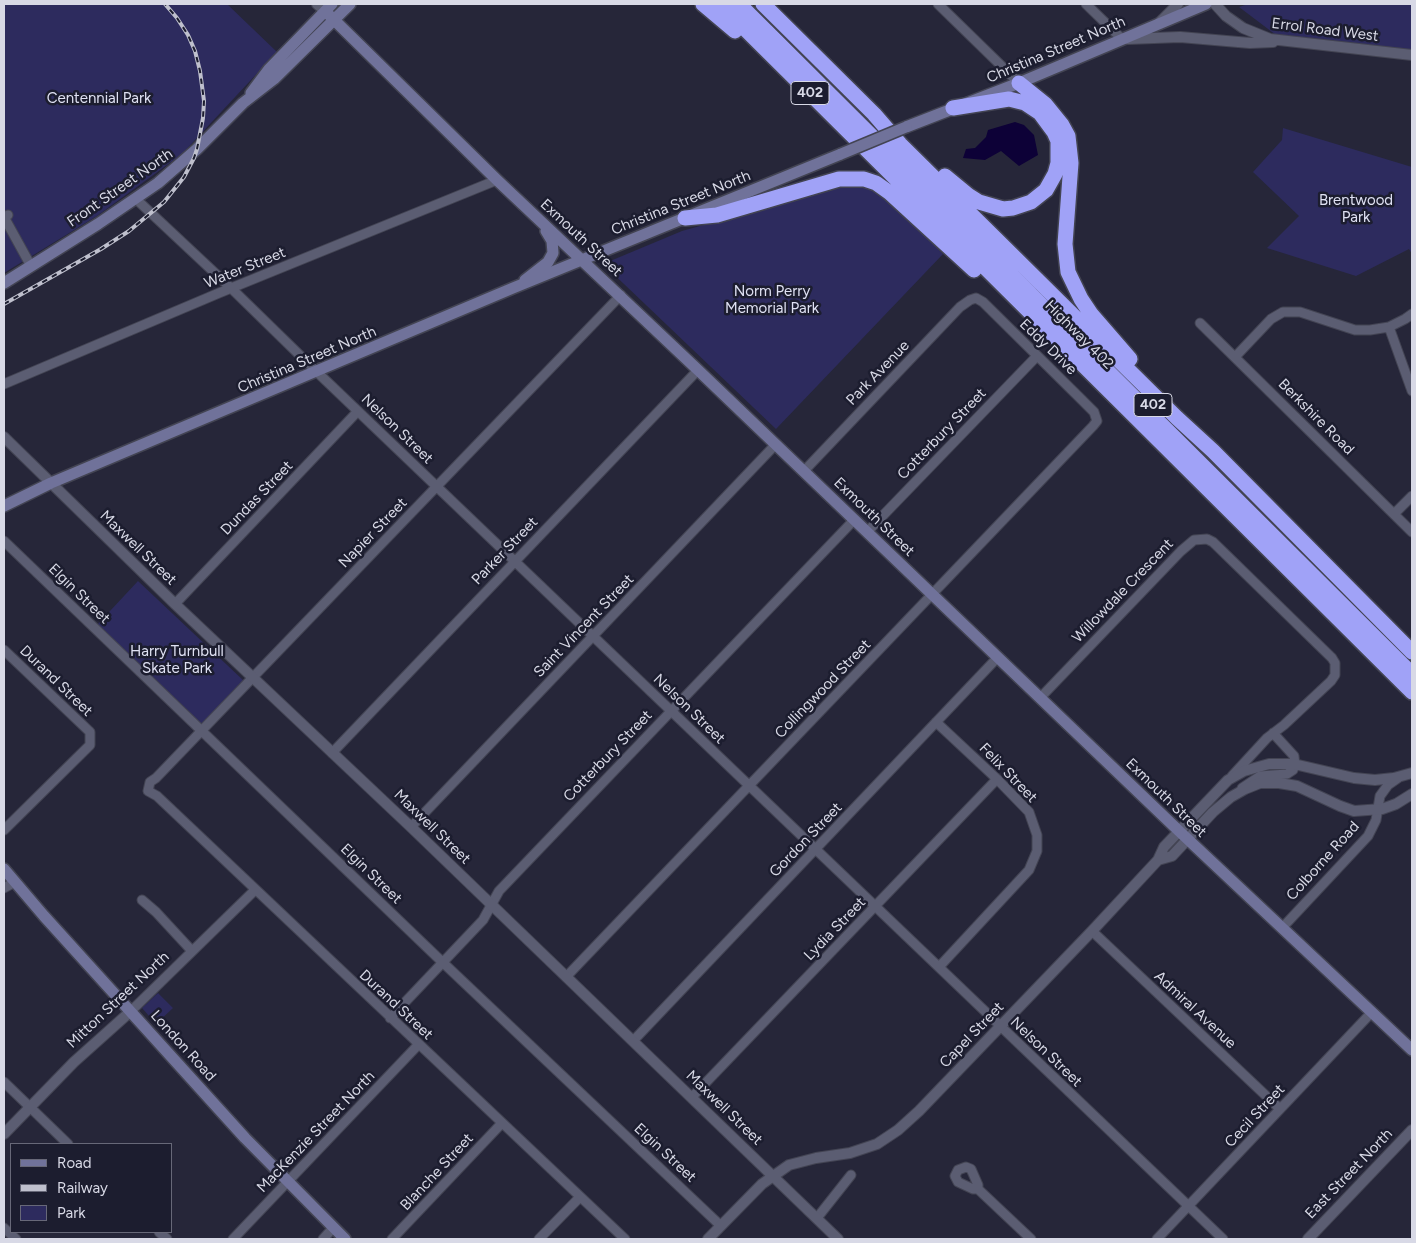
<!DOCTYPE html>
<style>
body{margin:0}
#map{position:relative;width:1416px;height:1243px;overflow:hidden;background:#262639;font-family:Figtree,sans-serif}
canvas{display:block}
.frame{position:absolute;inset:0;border:5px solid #d8d9e6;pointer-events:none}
.legend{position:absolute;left:10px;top:1143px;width:162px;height:90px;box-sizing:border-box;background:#1c1d2f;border:1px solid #676878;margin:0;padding:6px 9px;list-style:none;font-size:15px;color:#d8d9e6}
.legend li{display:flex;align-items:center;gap:10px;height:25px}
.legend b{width:25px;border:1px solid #676878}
</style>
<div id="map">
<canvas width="1416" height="1243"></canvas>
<div class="frame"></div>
<ul class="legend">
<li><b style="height:6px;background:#70729a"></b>Road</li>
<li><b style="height:6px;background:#bfc0cd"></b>Railway</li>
<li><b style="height:14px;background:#2d2b5e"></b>Park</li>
</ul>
</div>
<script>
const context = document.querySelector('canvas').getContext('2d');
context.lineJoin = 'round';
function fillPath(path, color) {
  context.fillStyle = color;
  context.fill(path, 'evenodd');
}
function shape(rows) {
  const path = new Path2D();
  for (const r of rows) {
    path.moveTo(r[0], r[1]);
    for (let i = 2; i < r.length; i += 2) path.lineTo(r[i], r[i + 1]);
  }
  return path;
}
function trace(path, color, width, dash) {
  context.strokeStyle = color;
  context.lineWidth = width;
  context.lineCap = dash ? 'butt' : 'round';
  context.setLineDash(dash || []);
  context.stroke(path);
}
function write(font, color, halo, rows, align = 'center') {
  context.font = font + ' Figtree,sans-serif';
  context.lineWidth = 5;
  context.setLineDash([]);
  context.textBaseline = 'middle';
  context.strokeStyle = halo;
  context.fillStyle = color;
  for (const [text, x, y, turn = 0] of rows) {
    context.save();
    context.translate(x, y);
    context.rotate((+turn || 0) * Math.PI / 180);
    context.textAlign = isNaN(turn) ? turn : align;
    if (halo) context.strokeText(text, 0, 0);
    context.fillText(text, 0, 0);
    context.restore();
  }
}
fillPath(shape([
 [4,4,227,4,277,52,182,154,97,216,4,273],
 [1248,4,1412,4,1412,52,1276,35,1239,7],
 [1283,128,1412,167,1412,254,1409,249,1356,276,1267,248,1299,216,1253,172,1282,140],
 [839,185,866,186,885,196,943,254,776,429,603,264,682,231,800,198,823,189],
 [138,581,244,681,201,727,96,626],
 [158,993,173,1008,156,1024,142,1008]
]), '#2d2b5e');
fillPath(shape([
 [1015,122,1024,125,1034,135,1038,155,1019,166,1001,151,985,160,963,158,966,149,975,148,986,137,988,130]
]), '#0d0137');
const minor = shape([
 [938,4,1019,83],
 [1086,4,1122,39],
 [136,199,232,289,317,372,1223,1239],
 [8,215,4,217,31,266],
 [621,295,156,778,150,782,148,791,157,796,625,1239],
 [1200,323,1412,532],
 [1389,327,1412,391],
 [1235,357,1271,319,1283,312,1300,312,1355,330,1370,330,1389,327,1405,319,1412,314],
 [4,384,219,293,497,180],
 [1394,514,1412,496],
 [867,532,1037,356],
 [4,541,436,956,721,1226],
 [175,604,358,411],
 [4,650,90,732,90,745,4,830],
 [1040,698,1181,551,1194,540,1207,539,1213,542,1332,658,1335,663,1335,675,1331,681,1284,725,1267,738,1232,776],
 [936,722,997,779,1029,812,1037,835,1037,851,1029,870,939,967],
 [332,753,698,370],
 [1242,788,1260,776,1287,774,1293,770,1295,765,1294,756,1273,733],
 [411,827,776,444],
 [4,888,15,882],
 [142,900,156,912,192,951],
 [1282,928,1368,836,1376,820,1380,796,1388,785,1398,778],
 [1092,931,1280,1109],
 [566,977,1093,426,1097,421,1094,412,1082,400,983,302,976,298,970,300,960,307,804,471],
 [131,1011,255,890],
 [390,1018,483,920,499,891,854,520],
 [633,1041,998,657],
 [4,1082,68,1144],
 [692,1097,997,779],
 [978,1189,973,1189,958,1182,955,1176,958,1170,966,1167,971,1169,978,1185,978,1189,1031,1239],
 [817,1218,851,1175],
 [4,1228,16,1239],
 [159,1232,167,1239],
 [233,1239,419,1044],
 [323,1239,333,1228],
 [392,1239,502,1123],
 [539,1239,580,1197],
 [1157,1239,1372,1012]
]);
const tertiary = shape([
 [317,4,325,11],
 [1215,4,1226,16,1243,28,1270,39,1412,55],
 [1159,23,1178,4],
 [1128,39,1180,37,1250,43,1273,42],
 [4,437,175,604,411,827,838,1239],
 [1158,860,1172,856,1213,812,1231,797,1245,789,1260,783,1279,783,1297,786,1340,806,1354,811,1382,809,1396,804,1412,794],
 [4,1134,74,1062,131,1011],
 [708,1239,762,1184,789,1165,816,1158,850,1153,877,1144,898,1130,919,1111,1092,931,1158,860,1164,847,1228,780,1244,771,1269,764,1294,764,1354,778,1375,780,1394,778,1412,773],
 [1308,1239,1412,1130]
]);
const secondary = shape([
 [325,11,497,180,698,370,1179,831,1412,1050],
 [251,93,269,69,332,4],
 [906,127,1019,83,1206,4],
 [525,280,548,262,553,253,552,241,546,231],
 [4,283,98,224,158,183,197,149,243,103,274,79,350,4],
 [4,506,51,483,513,288,841,154],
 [4,869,44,916,245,1138,345,1239]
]);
const motorway = shape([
 [703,4,735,31],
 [720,4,1412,692],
 [739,4,1412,674],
 [763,4,874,114,900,144,1177,418,1213,451,1412,652],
 [1019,83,1045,104,1062,125,1068,136,1071,163,1065,244,1068,272,1081,299,1091,314,1130,359],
 [945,176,968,195,979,202,1003,209,1013,208,1031,202,1046,190,1055,174,1058,163,1058,141,1054,132,1040,113,1025,103,1009,99,953,108],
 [685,218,717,215,839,179,864,179,876,183,890,193,974,270]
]);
trace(minor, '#434453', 11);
trace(tertiary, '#434453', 12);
trace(secondary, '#434453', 14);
trace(motorway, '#434453', 18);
trace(minor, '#5b5d72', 9);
trace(tertiary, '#5b5d72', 10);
trace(secondary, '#70729a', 11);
trace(motorway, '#a0a2f7', 15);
const rail = shape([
 [4,304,101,249,129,231,164,202,184,177,194,158,197,149,203,118,204,101,200,71,195,51,188,35,177,18,165,4]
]);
trace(rail, '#bfc0cd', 4);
trace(rail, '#1c1d2f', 2, [5.5]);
const secondaryBridge = shape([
 [841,154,906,127]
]);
trace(secondaryBridge, '#434453', 14, []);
trace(secondaryBridge, '#70729a', 11);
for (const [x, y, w] of [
 [810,93,38],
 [1153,405,38]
]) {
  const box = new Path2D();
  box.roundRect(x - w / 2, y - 11.5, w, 23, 4);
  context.fillStyle = '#1c1d2f';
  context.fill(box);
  trace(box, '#d8d9e6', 1);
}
write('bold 14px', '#d8d9e6', null, [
 ["402",810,93],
 ["402",1153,405]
]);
write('15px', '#d8d9e6', '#1c1d2f', [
 ["Errol Road West",1325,30,7],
 ["Christina Street North",1056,50,-23],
 ["Front Street North",120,188,-35],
 ["Christina Street North",681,203,-22],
 ["Exmouth Street",581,238,43],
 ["Water Street",245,268,-22],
 ["Highway 402",1079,335,45],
 ["Eddy Drive",1048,347,44],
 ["Christina Street North",307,360,-23],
 ["Park Avenue",878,373,-46],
 ["Berkshire Road",1316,417,45],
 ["Nelson Street",397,429,44],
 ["Cotterbury Street",942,434,-46],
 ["Dundas Street",257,498,-46],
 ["Exmouth Street",874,517,44],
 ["Napier Street",373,533,-46],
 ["Maxwell Street",138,548,44],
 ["Parker Street",505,551,-46],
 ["Willowdale Crescent",1123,591,-46],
 ["Elgin Street",79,594,44],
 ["Saint Vincent Street",584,626,-46],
 ["Durand Street",56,681,44],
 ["Collingwood Street",823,689,-46],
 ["Nelson Street",689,709,44],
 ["Cotterbury Street",608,756,-46],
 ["Felix Street",1008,773,46],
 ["Exmouth Street",1166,798,44],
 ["Maxwell Street",432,827,44],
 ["Gordon Street",806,840,-46],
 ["Colborne Road",1323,861,-48],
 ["Elgin Street",371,874,44],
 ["Lydia Street",835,929,-46],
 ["Mitton Street North",118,1000,-43],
 ["Durand Street",396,1005,43],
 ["Admiral Avenue",1195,1010,43],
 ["Capel Street",972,1035,-46],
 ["London Road",183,1046,48],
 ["Nelson Street",1046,1052,44],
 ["Maxwell Street",724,1108,44],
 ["Cecil Street",1255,1116,-47],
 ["MacKenzie Street North",316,1132,-46],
 ["Elgin Street",665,1153,43],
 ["Blanche Street",437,1172,-47],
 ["East Street North",1349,1174,-46]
]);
write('15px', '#dfe1f3', '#1c1d2f', [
 ["Centennial Park",99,99],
 ["Brentwood",1356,201],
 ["Park",1356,218],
 ["Norm Perry",772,292],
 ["Memorial Park",772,309],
 ["Harry Turnbull",177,652],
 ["Skate Park",177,669]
]);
</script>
